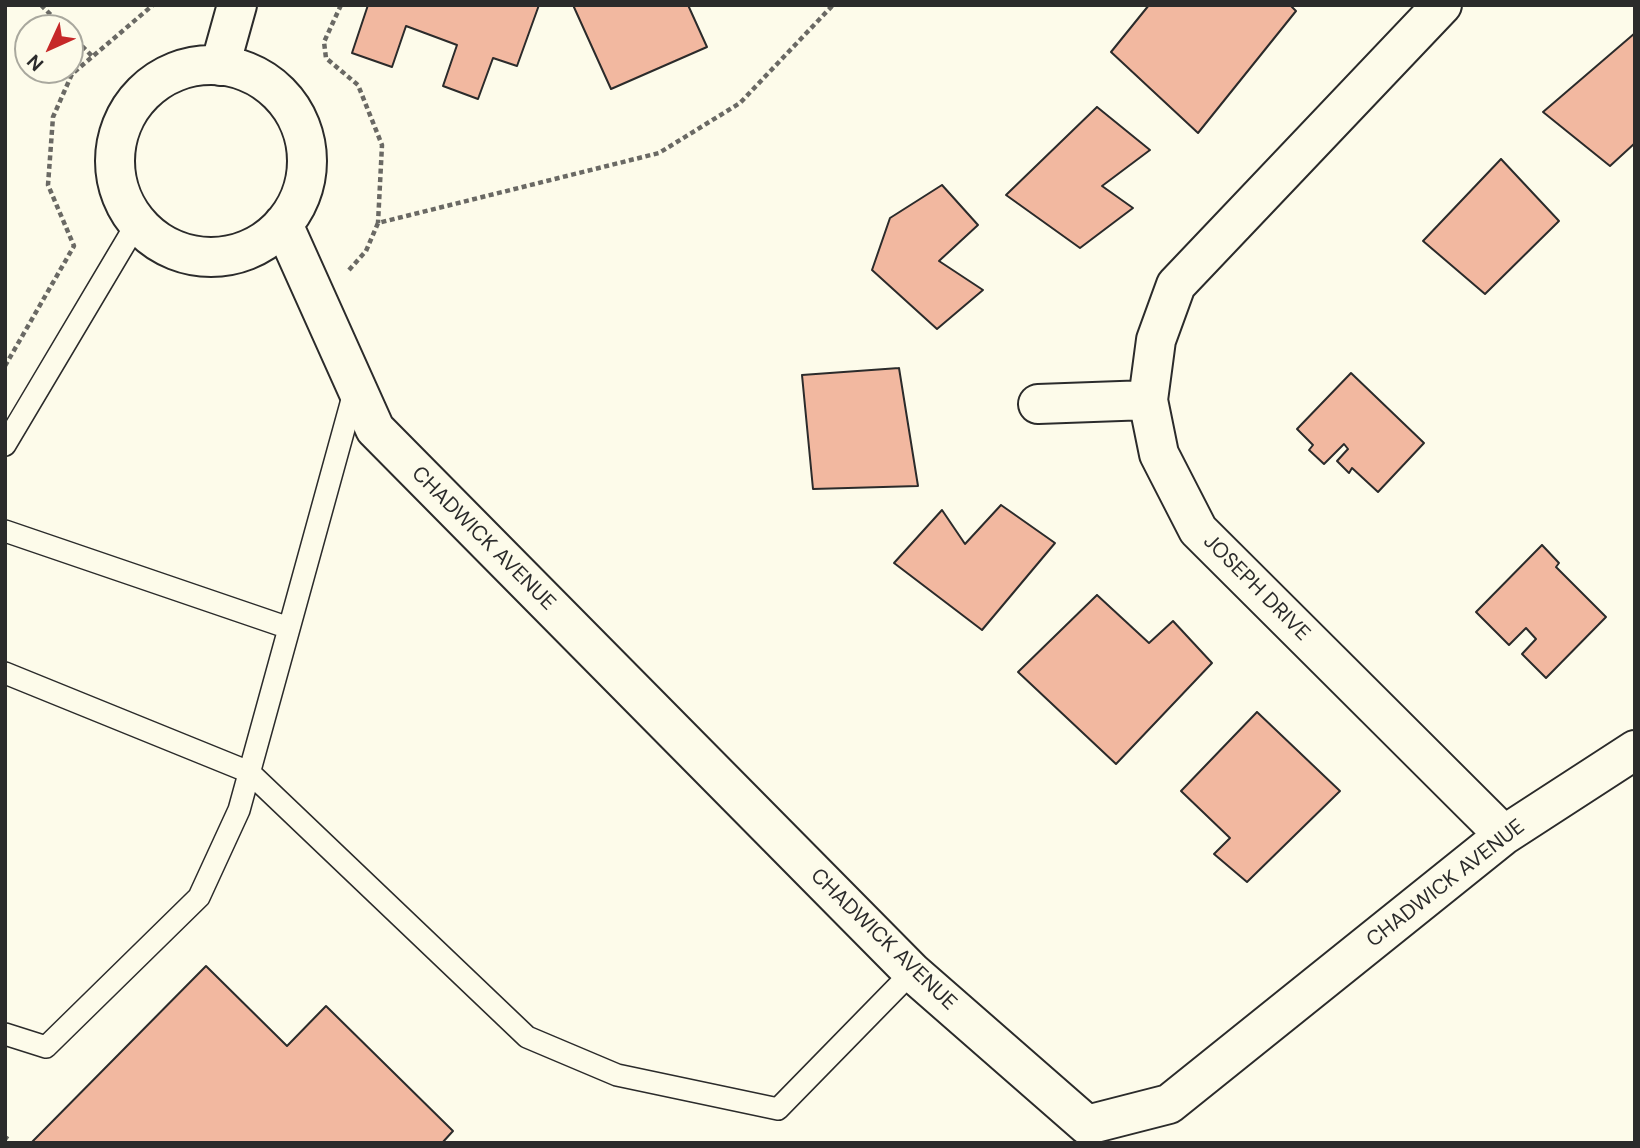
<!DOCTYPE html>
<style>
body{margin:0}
#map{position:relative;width:1640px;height:1148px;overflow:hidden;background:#fdfbea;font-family:"DM Sans",sans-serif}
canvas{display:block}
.frame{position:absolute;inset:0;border:7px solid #2b2b2b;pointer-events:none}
.north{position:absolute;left:14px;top:14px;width:70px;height:70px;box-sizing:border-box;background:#fdfbea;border:2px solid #a9a89e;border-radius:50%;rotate:225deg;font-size:19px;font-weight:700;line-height:28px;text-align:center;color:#2b2b2b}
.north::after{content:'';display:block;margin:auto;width:24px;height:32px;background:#c62828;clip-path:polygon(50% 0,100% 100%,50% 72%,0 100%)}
</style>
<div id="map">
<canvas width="1640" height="1148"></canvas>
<div class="frame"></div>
<div class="north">N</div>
</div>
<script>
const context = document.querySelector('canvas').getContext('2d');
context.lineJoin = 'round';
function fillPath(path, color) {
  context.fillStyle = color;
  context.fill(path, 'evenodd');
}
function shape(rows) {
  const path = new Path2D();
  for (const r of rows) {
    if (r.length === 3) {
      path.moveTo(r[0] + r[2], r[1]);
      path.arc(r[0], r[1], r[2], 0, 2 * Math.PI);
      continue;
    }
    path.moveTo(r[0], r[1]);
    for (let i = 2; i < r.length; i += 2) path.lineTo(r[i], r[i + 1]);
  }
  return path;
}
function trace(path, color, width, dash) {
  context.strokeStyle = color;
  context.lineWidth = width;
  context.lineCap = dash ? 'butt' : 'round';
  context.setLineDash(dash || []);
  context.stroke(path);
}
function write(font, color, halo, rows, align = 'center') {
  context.font = font + ' "DM Sans",sans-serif';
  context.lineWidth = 5;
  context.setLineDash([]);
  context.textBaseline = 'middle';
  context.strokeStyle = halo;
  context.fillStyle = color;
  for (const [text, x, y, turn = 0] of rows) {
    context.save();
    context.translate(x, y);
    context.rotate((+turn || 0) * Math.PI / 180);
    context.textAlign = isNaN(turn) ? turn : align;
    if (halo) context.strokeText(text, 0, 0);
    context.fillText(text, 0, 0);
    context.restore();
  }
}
const building = shape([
 [539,5,517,66,493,58,478,99,443,86,457,45,406,26,392,67,352,53,368,5,539,5],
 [573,5,688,5,707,47,611,89,573,5],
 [1149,5,1290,5,1296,11,1198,133,1111,52,1149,5],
 [1635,33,1635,143,1610,166,1543,112,1635,33],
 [1097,107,1150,150,1102,186,1133,208,1080,248,1006,195,1097,107],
 [1501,159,1559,221,1485,294,1423,241,1501,159],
 [942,185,978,225,939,261,983,290,937,329,872,270,890,218,942,185],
 [899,368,918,486,813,489,802,375,899,368],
 [1351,373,1424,443,1378,492,1352,468,1349,473,1337,461,1348,449,1344,444,1324,464,1309,450,1313,445,1297,429,1351,373],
 [1001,505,1055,543,982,630,894,563,942,510,965,544,1001,505],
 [1542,545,1559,563,1556,567,1606,617,1546,678,1522,654,1536,639,1526,628,1509,645,1476,612,1542,545],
 [1097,595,1149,643,1173,621,1212,663,1116,764,1018,672,1097,595],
 [1257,712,1340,791,1247,882,1214,854,1230,838,1181,791,1257,712],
 [206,966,287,1046,326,1006,453,1131,442,1143,31,1143,206,966]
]);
fillPath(building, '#f2b8a0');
trace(building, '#2b2b2b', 2);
const lane = shape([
 [5,445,137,223],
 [5,531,289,628],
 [5,673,249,772,527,1037,617,1075,778,1109,912,972],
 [5,1034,46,1047,199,897,239,810,355,389]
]);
const street = shape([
 [1442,5,1176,285,1156,340,1148,400,1159,454,1198,530,1504,835],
 [211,161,96],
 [220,66,237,5],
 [283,224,375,429,912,972,1087,1125,1169,1104,1504,835,1635,750],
 [1038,404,1148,400]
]);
trace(lane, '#2b2b2b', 24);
trace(street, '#2b2b2b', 42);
trace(shape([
 [41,5,64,28],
 [341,5,324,42,326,58,358,85,382,145,378,223],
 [70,34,93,57],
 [349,270,366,251,378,223,659,153,740,103,833,5],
 [5,366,74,246,48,185,53,117,72,74,153,5],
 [5,1137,8,1139]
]), '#6a6964', 4.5, [5, 3.5]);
trace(lane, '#fdfbea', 21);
trace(street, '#fdfbea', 38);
write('21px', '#2b2b2b', '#fdfbea', [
 ["CHADWICK AVENUE",483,539,45],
 ["JOSEPH DRIVE",1256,588,45],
 ["CHADWICK AVENUE",1446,884,-38],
 ["CHADWICK AVENUE",883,940,44]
]);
</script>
